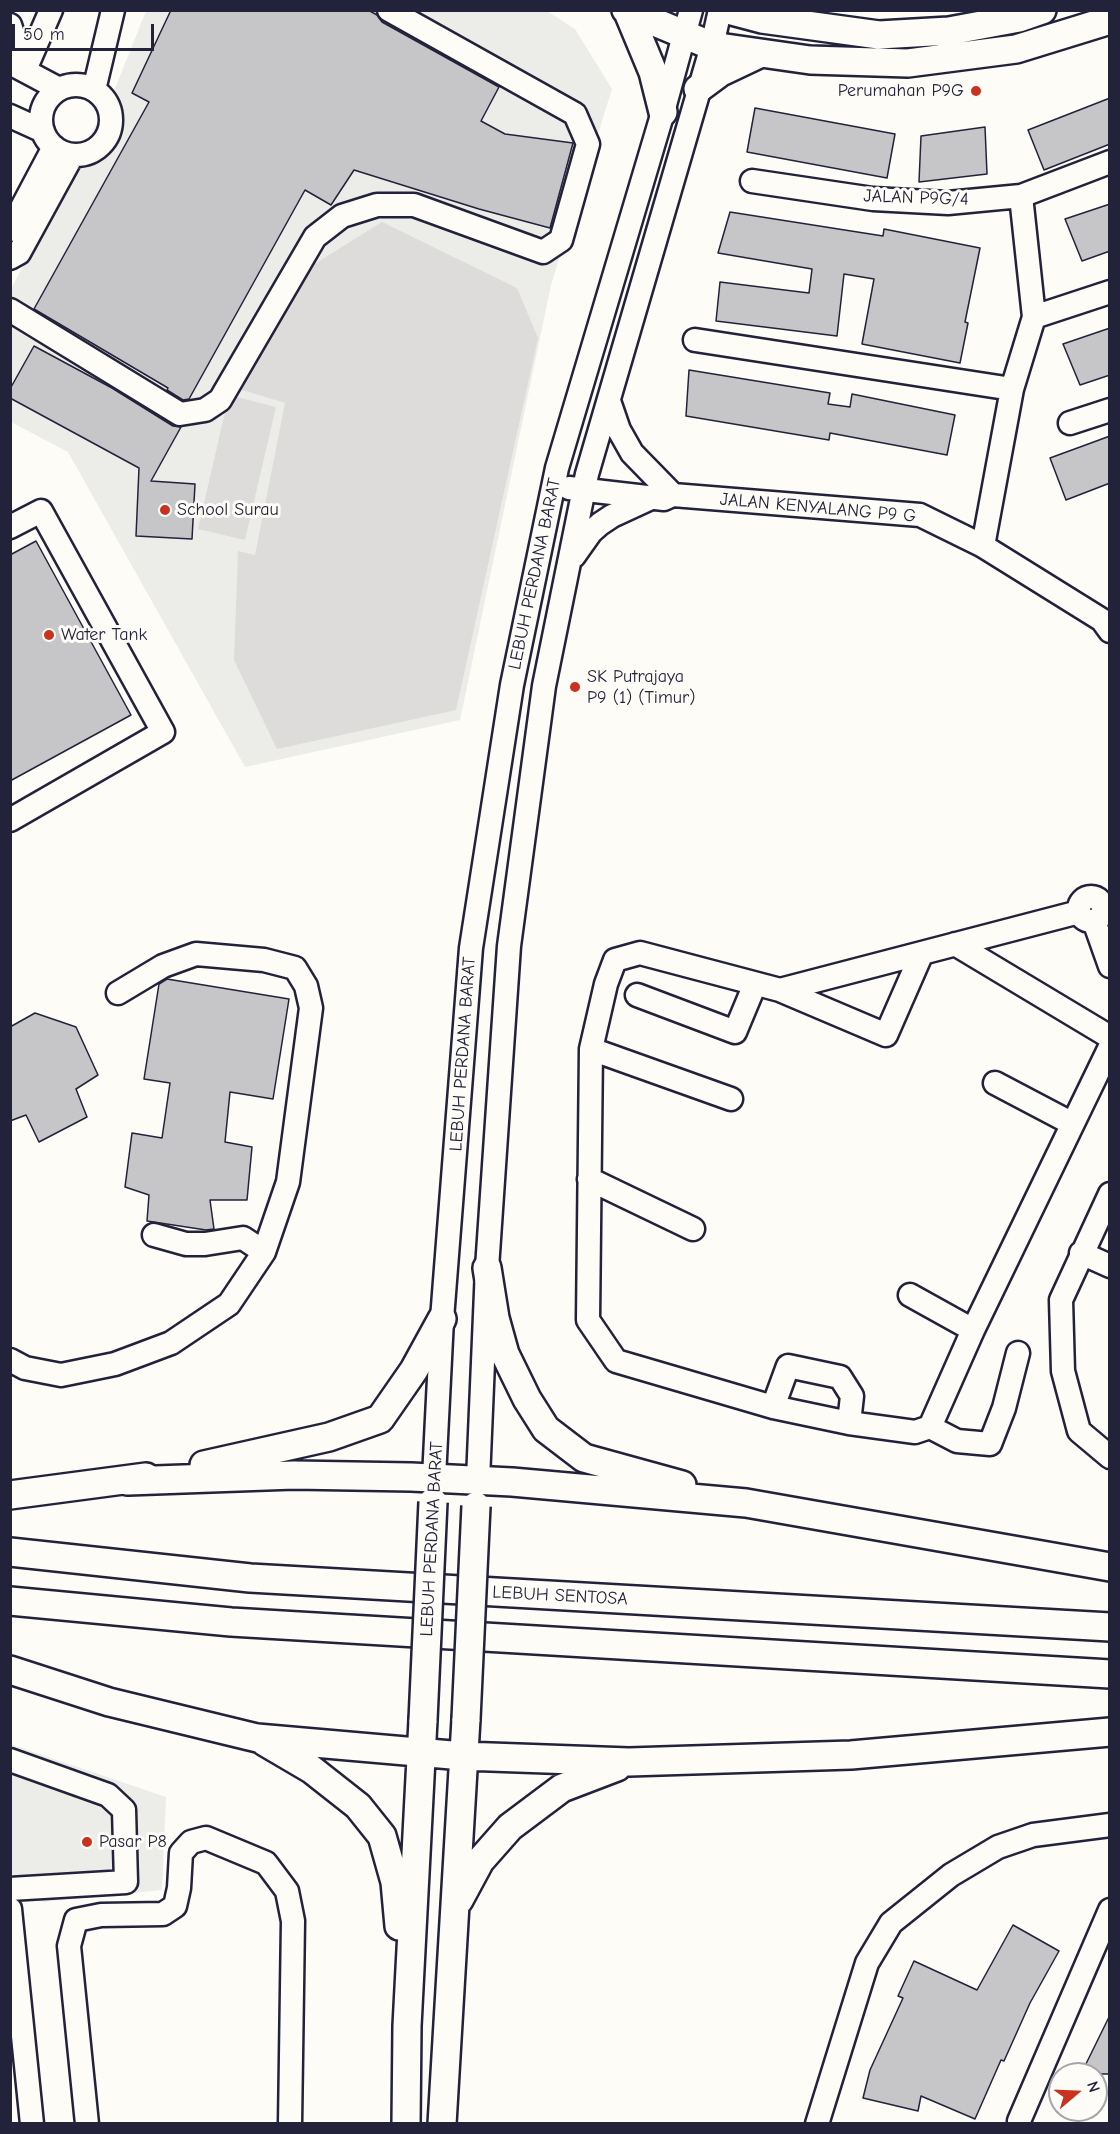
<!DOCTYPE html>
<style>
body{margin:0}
#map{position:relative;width:1120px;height:2134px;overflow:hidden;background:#fdfcf7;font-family:"Comic Neue",sans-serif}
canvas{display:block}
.frame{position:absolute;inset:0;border:12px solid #22223b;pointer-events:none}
.north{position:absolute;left:1048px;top:2062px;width:60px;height:60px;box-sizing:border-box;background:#fdfcf7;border:2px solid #a5a5ac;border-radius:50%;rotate:71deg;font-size:16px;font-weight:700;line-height:24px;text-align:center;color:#22223b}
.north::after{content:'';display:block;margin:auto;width:21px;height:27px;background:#c8321e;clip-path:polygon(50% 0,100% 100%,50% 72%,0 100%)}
.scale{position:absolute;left:12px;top:24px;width:142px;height:27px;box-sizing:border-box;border:3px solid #22223b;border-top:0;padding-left:8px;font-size:18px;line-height:21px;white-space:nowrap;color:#22223b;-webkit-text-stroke:4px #fdfcf7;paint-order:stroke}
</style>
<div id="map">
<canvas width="1120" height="2134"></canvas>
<div class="frame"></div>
<div class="north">N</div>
<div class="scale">50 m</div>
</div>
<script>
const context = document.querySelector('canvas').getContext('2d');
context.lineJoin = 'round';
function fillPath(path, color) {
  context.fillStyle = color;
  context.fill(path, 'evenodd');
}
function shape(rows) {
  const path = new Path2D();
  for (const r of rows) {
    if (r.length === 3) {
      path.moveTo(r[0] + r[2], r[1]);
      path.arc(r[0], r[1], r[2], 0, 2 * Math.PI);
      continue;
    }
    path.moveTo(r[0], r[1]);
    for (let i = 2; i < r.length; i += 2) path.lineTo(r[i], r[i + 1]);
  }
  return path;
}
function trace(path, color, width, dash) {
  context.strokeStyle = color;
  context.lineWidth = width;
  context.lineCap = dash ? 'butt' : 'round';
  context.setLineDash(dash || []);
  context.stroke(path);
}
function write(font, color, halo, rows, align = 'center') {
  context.font = font + ' "Comic Neue",sans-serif';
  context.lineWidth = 6;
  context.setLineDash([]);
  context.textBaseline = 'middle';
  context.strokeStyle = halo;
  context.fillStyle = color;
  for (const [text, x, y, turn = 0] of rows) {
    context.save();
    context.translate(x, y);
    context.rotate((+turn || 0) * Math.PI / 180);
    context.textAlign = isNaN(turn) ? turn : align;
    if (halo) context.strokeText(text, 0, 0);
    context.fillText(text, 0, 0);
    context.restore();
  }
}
fillPath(shape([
 [146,11,547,11,575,29,612,89,551,285,460,720,245,767,68,452,11,422,10,291,116,86],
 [10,1744,166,1797,162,1890,43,1902,19,1897,11,1887]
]), '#ecece9');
fillPath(shape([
 [382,222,517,288,538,338,456,710,277,749,234,660,238,551,255,555,285,403,239,389,305,270],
 [229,395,276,407,245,540,198,529]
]), '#dddcdb');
const building = shape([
 [171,10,368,10,377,15,382,22,499,87,481,121,505,134,573,143,550,228,479,209,354,170,331,205,305,190,189,399,183,400,167,390,168,388,34,309,149,102,132,93,171,10],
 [1110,98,1110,144,1044,170,1028,130,1110,98],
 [755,108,895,134,887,178,747,152,755,108],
 [985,127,987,174,919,182,921,136,985,127],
 [1110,204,1110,251,1082,261,1065,219,1110,204],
 [730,212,883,236,884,229,980,248,965,322,968,323,960,363,862,344,874,279,844,274,837,336,716,321,720,282,809,293,812,269,718,253,730,212],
 [1110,328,1110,375,1080,385,1063,344,1110,328],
 [34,346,112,388,173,426,181,427,151,481,195,484,192,539,136,536,139,468,10,398,10,389,34,346],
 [689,370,830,393,828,404,850,407,852,394,955,415,947,455,830,433,829,440,686,416,689,370],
 [1110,436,1110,483,1066,500,1050,458,1110,436],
 [36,541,131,715,10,781,10,555,36,541],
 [167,979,289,999,273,1099,230,1092,225,1142,252,1147,247,1200,210,1200,214,1229,206,1230,147,1221,149,1195,125,1187,132,1133,162,1138,170,1083,144,1079,159,984,167,979],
 [35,1013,76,1027,98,1075,76,1089,87,1117,39,1142,26,1115,10,1121,10,1027,35,1013],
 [1013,1925,1059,1951,1030,2003,1004,2061,1001,2060,975,2119,921,2096,918,2111,863,2098,870,2070,903,1998,898,1996,914,1961,977,1990,1013,1925],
 [1110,2015,1110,2074,1081,2074,1110,2015]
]);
fillPath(building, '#c6c6c8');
trace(building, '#22223b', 1.5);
const minor = shape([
 [10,25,25,70],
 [10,63,59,89],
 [25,70,51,10],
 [76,120,35],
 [94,90,113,10],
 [10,116,43,131],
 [752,181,873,199,948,203,1021,196,1110,162],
 [10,230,54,147],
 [10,258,19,253,72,156],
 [10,310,180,414,205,410,220,400,315,237,342,216,377,205,414,205,543,252,561,240,588,144,575,114,389,10],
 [1034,317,1110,292],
 [695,340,1012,389],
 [609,401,619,430,632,453,673,495],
 [1070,423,1110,410],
 [569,488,664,499,673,495,920,515,983,546,1102,620,1110,631],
 [10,527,41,511,163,732,10,820],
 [983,546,1012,389,1034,317,1021,196],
 [574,556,591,532,600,524,612,516,651,498],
 [1091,909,12],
 [1079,912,780,990,640,953,615,960,606,984,591,1049,588,1320,616,1361,773,1407,849,1423,915,1432,930,1427,973,1330,1110,1047],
 [1094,921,1110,966],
 [955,944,1110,1037],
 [780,990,886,1035,921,955],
 [637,995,735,1032,755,984],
 [591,1049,731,1099],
 [995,1083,1071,1123],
 [589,1179,693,1229],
 [1110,1194,1061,1300,1063,1371,1079,1431,1110,1457],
 [154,1235,186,1244,205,1244,243,1238,264,1252],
 [1081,1253,1110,1266],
 [910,1295,973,1330],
 [10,1360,25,1368,61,1375,115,1364,171,1343,229,1304,264,1252,288,1182,311,1008,306,986,295,968,264,960,196,954,163,966,118,993],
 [773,1407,788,1366,840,1377,852,1396,849,1423],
 [930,1427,957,1441,990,1444,1004,1408,1018,1353],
 [434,1478,442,1319,471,948,512,685,557,468,663,112,691,10],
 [478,1480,487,1268,509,946,544,686,587,474,712,46,720,10],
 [10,1760,108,1795,124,1810,126,1882,10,1889],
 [10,1909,32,2124],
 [1019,2121,1110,1910],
 [87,2124,69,1946,76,1920,101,1915,163,1914,175,1906,179,1888,181,1853,191,1842,206,1838,266,1863,287,1891,293,1921,290,2124],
 [817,2124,867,1963,891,1923,951,1875,998,1847,1033,1835,1110,1825]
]);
const major = shape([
 [626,10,712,46,810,60,908,63,1016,49,1110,20],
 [728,10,762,19,879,35,949,31,1019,18,1042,10],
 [628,12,653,72,663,112],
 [698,89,721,72,759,54],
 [487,1268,495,1318,505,1354,527,1399,546,1429,584,1458,682,1485],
 [204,1465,329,1437,380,1419,414,1370,442,1319],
 [128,1481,294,1475,411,1477,512,1482,746,1503,1110,1567],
 [10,1495,146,1477],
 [10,1552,250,1578,1110,1627],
 [10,1601,231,1622,1110,1674],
 [10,1670,109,1702,257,1738,463,1756,629,1762,851,1755,1110,1732],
 [265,1742,311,1769,358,1806,382,1836,395,1882,399,1926],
 [459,1900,480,1861,510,1827,562,1788,617,1767],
 [406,2124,407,2026,423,1720],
 [442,2124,466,1719]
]);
trace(minor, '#22223b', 27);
trace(major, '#22223b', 32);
trace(minor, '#fdfcf7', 22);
trace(major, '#fdfcf7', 27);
const majorBridge = shape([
 [466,1719,476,1506],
 [423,1720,433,1502]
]);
trace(majorBridge, '#22223b', 32, []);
trace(majorBridge, '#fdfcf7', 27);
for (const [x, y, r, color] of [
 [976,91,6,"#c8321e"],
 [165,510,6,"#c8321e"],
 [49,635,6,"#c8321e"],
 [575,687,6,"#c8321e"],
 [87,1842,6,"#c8321e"]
]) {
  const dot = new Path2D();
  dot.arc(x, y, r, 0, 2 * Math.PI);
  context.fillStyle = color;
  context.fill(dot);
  trace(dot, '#fdfcf7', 2);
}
write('18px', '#22223b', '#fdfcf7', [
 ["Perumahan P9G",964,91,"right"],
 ["School Surau",177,510],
 ["Water Tank",61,635],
 ["SK Putrajaya",587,677],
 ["P9 (1) (Timur)",587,698],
 ["Pasar P8",99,1842]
], 'left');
write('18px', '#22223b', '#fdfcf7', [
 ["JALAN P9G/4",916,198,2],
 ["JALAN KENYALANG P9 G",818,508,5],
 ["LEBUH PERDANA BARAT",535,574,-78],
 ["LEBUH PERDANA BARAT",463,1054,-86],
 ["LEBUH PERDANA BARAT",432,1539,-87],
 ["LEBUH SENTOSA",560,1596,3]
]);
</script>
